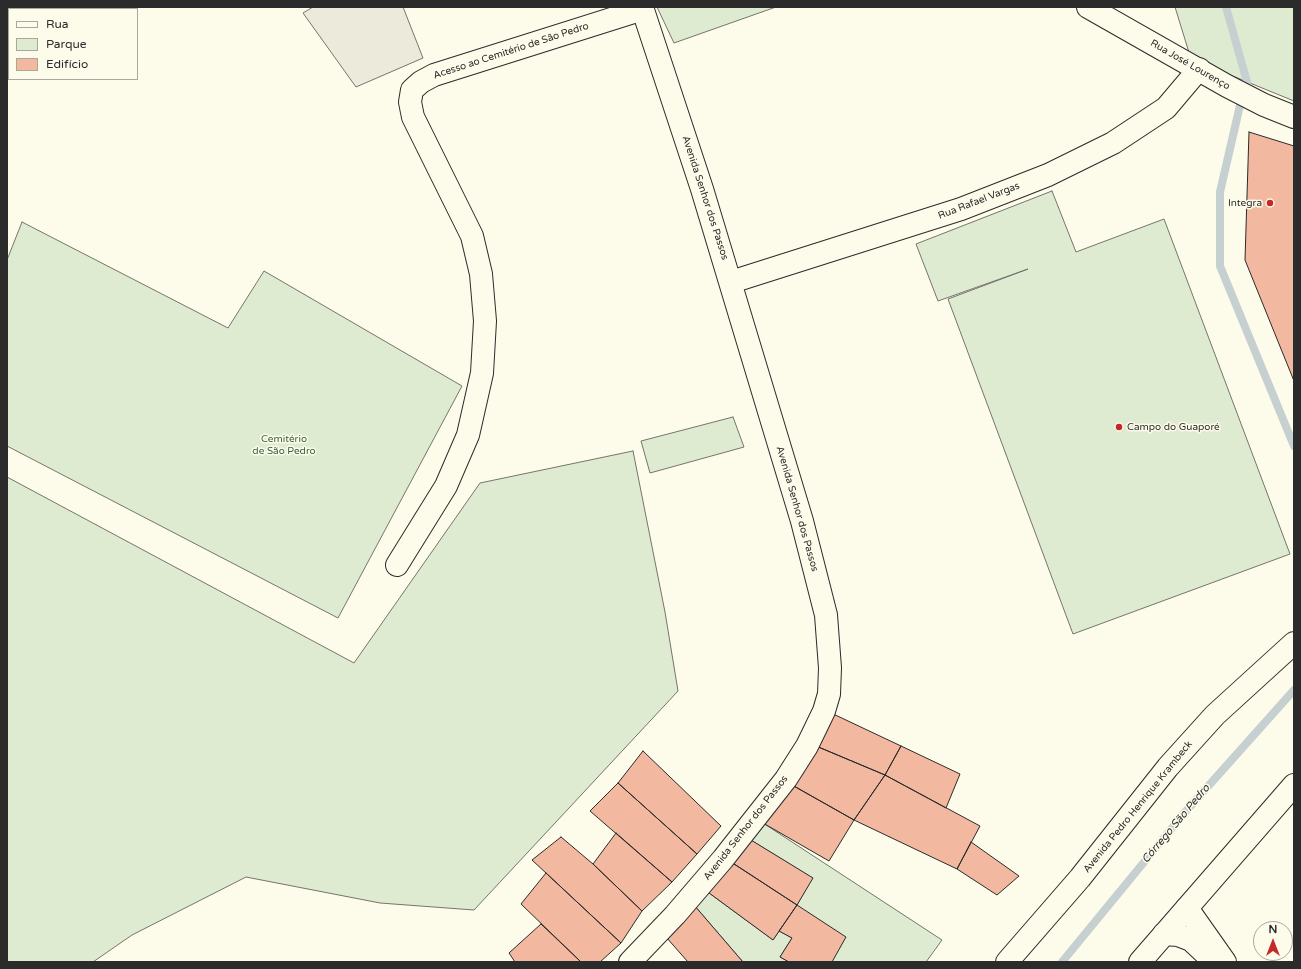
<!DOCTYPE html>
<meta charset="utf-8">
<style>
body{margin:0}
#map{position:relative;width:1301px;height:969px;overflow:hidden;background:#fdfbea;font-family:"Varela Round",sans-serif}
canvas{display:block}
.frame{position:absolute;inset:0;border:8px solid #2b2b2b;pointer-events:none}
.legend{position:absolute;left:8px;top:8px;width:130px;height:72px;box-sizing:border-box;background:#fdfbea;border:1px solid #a9a89e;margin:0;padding:5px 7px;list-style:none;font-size:12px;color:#2b2b2b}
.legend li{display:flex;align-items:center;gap:8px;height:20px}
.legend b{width:20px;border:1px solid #a9a89e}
.north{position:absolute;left:1253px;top:921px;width:40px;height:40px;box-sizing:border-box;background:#fdfbea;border:1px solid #a9a89e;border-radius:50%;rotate:0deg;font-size:11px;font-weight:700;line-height:16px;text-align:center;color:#2b2b2b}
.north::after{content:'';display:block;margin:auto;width:14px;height:18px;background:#c62828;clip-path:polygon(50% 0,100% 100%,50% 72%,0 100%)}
</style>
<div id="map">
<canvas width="1301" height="969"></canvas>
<div class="frame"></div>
<ul class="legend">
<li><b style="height:5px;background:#fdfbea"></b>Rua</li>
<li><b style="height:11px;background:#deebd1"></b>Parque</li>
<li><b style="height:11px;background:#f2b8a0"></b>Edifício</li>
</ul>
<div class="north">N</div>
</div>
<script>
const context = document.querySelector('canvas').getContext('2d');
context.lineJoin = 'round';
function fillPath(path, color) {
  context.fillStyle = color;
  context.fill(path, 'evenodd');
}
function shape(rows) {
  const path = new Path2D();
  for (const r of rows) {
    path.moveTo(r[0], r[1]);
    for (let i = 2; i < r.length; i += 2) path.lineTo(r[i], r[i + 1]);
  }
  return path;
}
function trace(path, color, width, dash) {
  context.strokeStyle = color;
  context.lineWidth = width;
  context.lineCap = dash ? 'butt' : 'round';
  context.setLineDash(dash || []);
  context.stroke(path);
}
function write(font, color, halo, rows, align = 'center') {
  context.font = font + ' "Varela Round",sans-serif';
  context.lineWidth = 3;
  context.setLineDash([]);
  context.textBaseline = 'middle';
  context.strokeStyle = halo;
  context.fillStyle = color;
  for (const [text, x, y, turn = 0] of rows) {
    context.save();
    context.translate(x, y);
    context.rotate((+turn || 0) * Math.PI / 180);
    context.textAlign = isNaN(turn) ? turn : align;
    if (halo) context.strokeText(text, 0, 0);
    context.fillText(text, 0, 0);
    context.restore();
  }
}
const green = shape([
 [657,7,776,7,674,43,657,7],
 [1175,7,1294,7,1294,101,1191,59,1175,7],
 [1052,191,1076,252,1164,219,1290,554,1073,634,948,299,1028,269,938,301,916,244,1052,191],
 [22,222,228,328,264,271,462,386,338,618,7,446,7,260,22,222],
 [733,417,744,447,650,473,641,441,733,417],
 [633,451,665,612,678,691,474,910,380,903,246,877,132,935,93,962,7,962,7,477,354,663,480,483,633,451],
 [763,823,942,940,926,962,832,962,797,905,812,878,746,837,763,823],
 [705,890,773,940,779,931,792,938,780,957,789,962,743,962,694,905,705,890]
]);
fillPath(green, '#deebd1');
trace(green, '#74746e', 1);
const parking = shape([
 [313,7,403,7,423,58,356,87,303,13,313,7]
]);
fillPath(parking, '#eceadb');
trace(parking, '#74746e', 1);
trace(shape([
 [1226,7,1247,82],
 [1241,101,1220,192,1220,266,1294,446],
 [1062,962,1186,811,1294,690]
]), '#c7d0d0', 8);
const building = shape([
 [1249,132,1294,146,1294,381,1245,260,1249,132],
 [829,712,901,746,885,775,816,746,829,712],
 [816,746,885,775,854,820,792,785,816,746],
 [901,746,960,774,946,808,885,775,901,746],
 [643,751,721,826,697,854,618,783,643,751],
 [885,775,980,826,957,869,854,820,885,775],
 [618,783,697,854,672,882,590,811,618,783],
 [792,785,854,820,829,861,763,823,792,785],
 [616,833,672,882,642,911,593,864,616,833],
 [561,837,593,864,642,911,621,943,532,860,561,837],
 [746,837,813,878,797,905,728,860,746,837],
 [971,842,1019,876,997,895,957,869,971,842],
 [728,860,797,905,773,940,705,890,728,860],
 [546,873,621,943,600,962,581,962,521,904,546,873],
 [694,905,743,962,688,962,666,937,694,905],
 [797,905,846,937,832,962,789,962,780,957,792,938,779,931,797,905],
 [541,924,581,962,515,962,509,953,541,924]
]);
fillPath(building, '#f2b8a0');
trace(building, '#2b2b2b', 1);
const minor = shape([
 [731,282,961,209,1048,175,1113,143,1166,108,1199,69],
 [397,565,446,486,468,435,482,373,485,321,481,274,472,236,413,117,410,102,412,90,421,82,434,75,643,9],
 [1187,908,1225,962],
 [1164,934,1178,935,1191,940,1208,956,1210,962]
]);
const tertiary = shape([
 [1088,7,1227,86,1264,105,1294,117],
 [630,962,675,915,723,859,786,779,807,746,824,711,829,694,830,668,826,615,802,521,702,189,642,7]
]);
const secondary = shape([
 [1007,962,1080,878,1168,767,1215,715,1294,643],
 [1140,962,1294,785]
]);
trace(minor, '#2b2b2b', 24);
trace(tertiary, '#2b2b2b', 24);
trace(secondary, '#2b2b2b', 24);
trace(minor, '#fdfbea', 22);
trace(tertiary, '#fdfbea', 22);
trace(secondary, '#fdfbea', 22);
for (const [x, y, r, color] of [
 [1270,203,4,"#c62828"],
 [1119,427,4,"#c62828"]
]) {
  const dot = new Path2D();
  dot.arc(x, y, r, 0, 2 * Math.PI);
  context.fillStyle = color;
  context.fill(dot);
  trace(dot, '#fdfbea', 1.5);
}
write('10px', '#2b2b2b', '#fdfbea', [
 ["Acesso ao Cemitério de São Pedro",511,51,-18],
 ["Rua José Lourenço",1190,65,30],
 ["Avenida Senhor dos Passos",705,198,72],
 ["Rua Rafael Vargas",979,201,-21],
 ["Avenida Senhor dos Passos",797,509,74],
 ["Avenida Pedro Henrique Krambeck",1138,807,-51],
 ["Avenida Senhor dos Passos",746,828,-52]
]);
write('10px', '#2b2b2b', '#fdfbea', [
 ["Integra",1262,203],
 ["Campo do Guaporé",1127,427,"left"]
], 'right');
write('10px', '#34623c', '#fdfbea', [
 ["Cemitério",284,439],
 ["de São Pedro",284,451]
]);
write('italic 11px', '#2b2b2b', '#fdfbea', [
 ["Córrego São Pedro",1176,824,-50]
]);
</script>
